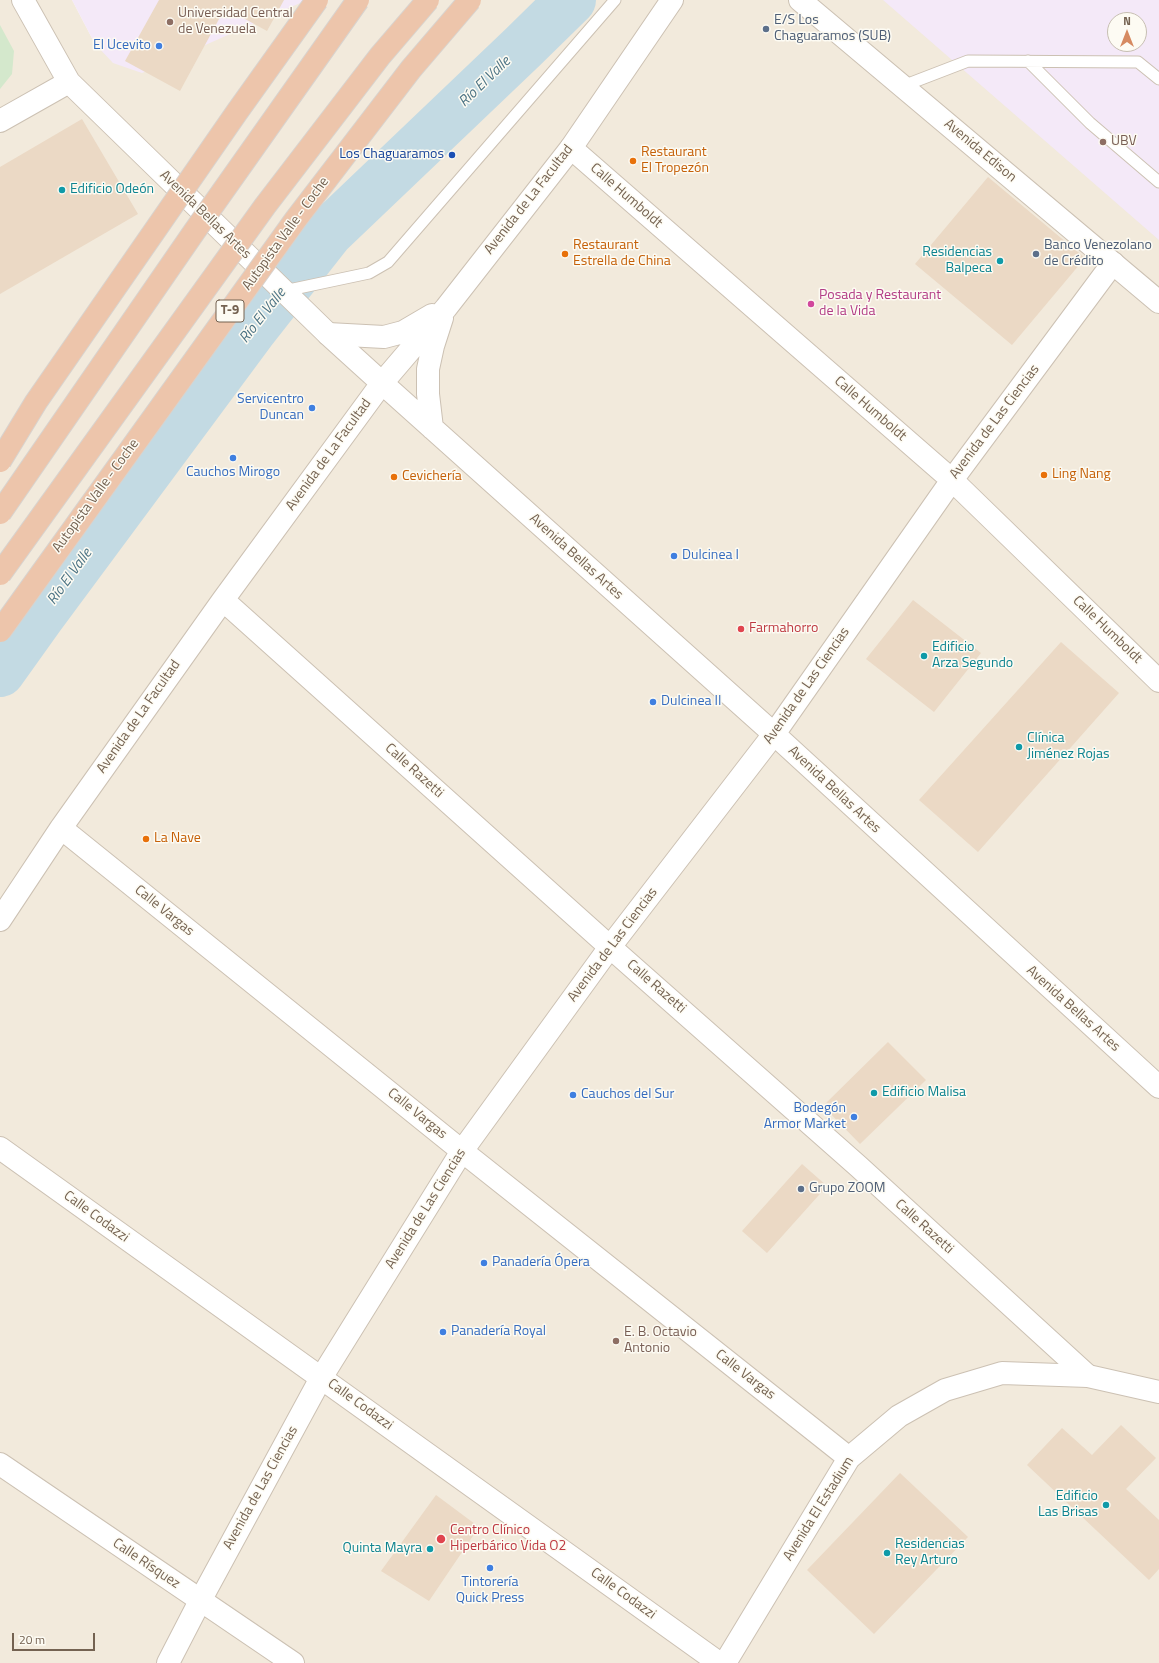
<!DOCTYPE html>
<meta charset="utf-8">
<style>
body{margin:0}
#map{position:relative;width:1159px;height:1663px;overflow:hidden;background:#fbf7ed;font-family:"Titillium Web",sans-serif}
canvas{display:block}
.north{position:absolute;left:1107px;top:12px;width:40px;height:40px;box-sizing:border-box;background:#fdfbf3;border:1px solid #c6beb2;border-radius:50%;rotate:0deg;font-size:11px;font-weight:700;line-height:16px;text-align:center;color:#746251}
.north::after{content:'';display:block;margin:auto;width:14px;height:18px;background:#d68a61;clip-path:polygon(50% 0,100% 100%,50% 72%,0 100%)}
.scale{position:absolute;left:12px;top:1633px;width:83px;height:18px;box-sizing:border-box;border:2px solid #746251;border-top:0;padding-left:5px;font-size:12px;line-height:14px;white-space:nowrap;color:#746251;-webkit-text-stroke:3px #fdfbf3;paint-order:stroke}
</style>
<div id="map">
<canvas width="1159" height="1663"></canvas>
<div class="north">N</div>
<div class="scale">20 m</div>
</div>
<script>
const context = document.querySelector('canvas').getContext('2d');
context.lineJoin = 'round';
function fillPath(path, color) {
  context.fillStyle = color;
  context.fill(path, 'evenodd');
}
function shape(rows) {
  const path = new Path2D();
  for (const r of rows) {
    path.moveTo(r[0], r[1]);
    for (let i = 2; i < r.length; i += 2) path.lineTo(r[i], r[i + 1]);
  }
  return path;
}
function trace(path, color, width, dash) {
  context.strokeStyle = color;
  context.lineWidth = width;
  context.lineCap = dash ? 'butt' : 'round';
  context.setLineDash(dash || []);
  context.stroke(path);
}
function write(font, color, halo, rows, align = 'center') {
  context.font = font + ' "Titillium Web",sans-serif';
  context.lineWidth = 3;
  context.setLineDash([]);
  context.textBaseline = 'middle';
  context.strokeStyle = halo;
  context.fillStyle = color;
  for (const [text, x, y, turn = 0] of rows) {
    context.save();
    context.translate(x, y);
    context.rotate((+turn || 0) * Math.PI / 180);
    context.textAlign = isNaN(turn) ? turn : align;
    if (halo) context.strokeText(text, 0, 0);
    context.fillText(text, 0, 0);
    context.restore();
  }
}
fillPath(shape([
 [0,0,72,0,95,44,307,0,1159,0,1159,1663,0,1663],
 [1115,20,1139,20,1139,44,1115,44]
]), '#f2eadc');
fillPath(shape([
 [72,0,307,0,142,73,113,63,95,44],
 [883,0,1159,0,1159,240],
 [1115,20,1139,20,1139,44,1115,44]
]), '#f4e9f8');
fillPath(shape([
 [0,25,14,51,12,74,0,89]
]), '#d4e8cc');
trace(shape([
 [0,672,40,616,251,331,328,233,523,47,571,0]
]), '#c3dae3', 50);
fillPath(shape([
 [159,0,284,0,267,31,225,8,180,91,125,61],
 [82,119,138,214,0,294,0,167],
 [988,177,1085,258,1012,345,915,264],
 [913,600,981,653,934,712,866,659],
 [1061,642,1119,693,978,852,919,800],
 [888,1042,926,1080,860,1144,823,1106],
 [802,1164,827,1186,767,1253,742,1231],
 [1121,1425,1156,1458,1126,1489,1159,1520,1159,1569,1149,1580,1027,1465,1062,1428,1092,1455],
 [900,1473,968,1537,874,1634,807,1570],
 [436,1495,479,1527,429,1601,381,1571]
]), '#ebd9c5');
const service = shape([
 [1028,61,1090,123,1159,182],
 [903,86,968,61,1138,62,1159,79],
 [284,291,369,273,388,262,615,0]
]);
const minor = shape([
 [0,121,69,82],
 [571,148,952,480,1159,681],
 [1113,263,952,480,774,734,1159,1087],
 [223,600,610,947,858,1166,1088,1376],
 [61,828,462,1151,849,1458],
 [0,920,61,828,132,728,223,600,382,383,328,334,69,82,23,0],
 [0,1148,719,1663],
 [0,1464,293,1663]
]);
const tertiary = shape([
 [800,0,1159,302],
 [328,334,384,337,403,332,432,315],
 [432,428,428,394,428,369,433,346,442,318],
 [168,1663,200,1601,321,1378,462,1151,610,947,774,734,382,383,446,308,571,148,672,0],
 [725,1663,849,1458,899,1416,945,1390,1002,1373,1088,1376,1159,1392]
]);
trace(service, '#ccc1b3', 13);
trace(minor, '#ccc1b3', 24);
trace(tertiary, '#ccc1b3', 24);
trace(service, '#fff', 11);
trace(minor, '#fff', 22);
trace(tertiary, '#fff', 22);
const motorwayBridge = shape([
 [0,461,36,402,237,112,317,0],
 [0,513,194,232,358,0],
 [0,574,265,206,380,56,428,0],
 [0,631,296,219,411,69,470,0]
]);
trace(motorwayBridge, '#d8d3ce', 24, []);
trace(motorwayBridge, '#edc5ab', 22);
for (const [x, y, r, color] of [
 [170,22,4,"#8d6e63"],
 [766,29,4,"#5c6f8a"],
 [159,46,4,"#3f7fe0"],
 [1103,142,4,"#8d6e63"],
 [452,155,4,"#1a4fb4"],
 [633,161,4,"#e8710a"],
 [62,190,4,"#0f9aa8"],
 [565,254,4,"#e8710a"],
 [1036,254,4,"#5c6f8a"],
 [1000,261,4,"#0f9aa8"],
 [811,304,4,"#d1479c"],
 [312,408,4,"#3f7fe0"],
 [233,458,4,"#3f7fe0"],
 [1044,475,4,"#e8710a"],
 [394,477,4,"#e8710a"],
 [674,556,4,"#3f7fe0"],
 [741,629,4,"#e0444e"],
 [924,656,4,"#0f9aa8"],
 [653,702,4,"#3f7fe0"],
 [1019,747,4,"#0f9aa8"],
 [146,839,4,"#e8710a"],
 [874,1093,4,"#0f9aa8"],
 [573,1095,4,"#3f7fe0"],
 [854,1117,4,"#3f7fe0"],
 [801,1189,4,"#5c6f8a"],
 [484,1263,4,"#3f7fe0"],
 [443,1332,4,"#3f7fe0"],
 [616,1341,4,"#8d6e63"],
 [1106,1505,4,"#0f9aa8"],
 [441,1539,5,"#e0444e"],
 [430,1549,4,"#0f9aa8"],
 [887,1553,4,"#0f9aa8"],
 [490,1568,4,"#3f7fe0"]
]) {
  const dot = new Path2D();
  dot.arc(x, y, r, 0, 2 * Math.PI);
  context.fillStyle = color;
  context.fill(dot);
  trace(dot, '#fdfbf3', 1.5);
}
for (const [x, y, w] of [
 [230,311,28]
]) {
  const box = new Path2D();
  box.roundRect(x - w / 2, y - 11, w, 22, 3);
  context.fillStyle = '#fdfbf3';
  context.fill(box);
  trace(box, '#746251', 1);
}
write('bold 13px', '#746251', null, [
 ["T-9",230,311]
]);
write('14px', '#785e54', '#fdfbf3', [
 ["Universidad Central",178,14],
 ["de Venezuela",178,30],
 ["UBV",1111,142],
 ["E. B. Octavio",624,1333],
 ["Antonio",624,1349]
], 'left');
write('14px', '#4e5e75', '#fdfbf3', [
 ["E/S Los",774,21],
 ["Chaguaramos (SUB)",774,37],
 ["Banco Venezolano",1044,246],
 ["de Crédito",1044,262],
 ["Grupo ZOOM",809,1189]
], 'left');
write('14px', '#366cbe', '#fdfbf3', [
 ["El Ucevito",151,46,"right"],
 ["Servicentro",304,400,"right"],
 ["Duncan",304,416,"right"],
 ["Cauchos Mirogo",233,473,"center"],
 ["Dulcinea I",682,556],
 ["Dulcinea II",661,702],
 ["Cauchos del Sur",581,1095],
 ["Bodegón",846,1109,"right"],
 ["Armor Market",846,1125,"right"],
 ["Panadería Ópera",492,1263],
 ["Panadería Royal",451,1332],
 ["Tintorería",490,1583,"center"],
 ["Quick Press",490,1599,"center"]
], 'left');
write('14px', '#746251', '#fdfbf3', [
 ["Avenida Edison",980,151,40],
 ["Calle Humboldt",626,196,41],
 ["Avenida de La Facultad",529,200,-52],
 ["Avenida Bellas Artes",205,215,44],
 ["Autopista Valle - Coche",286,234,-54],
 ["Calle Humboldt",870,409,41],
 ["Avenida de Las Ciencias",995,422,-53],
 ["Avenida de La Facultad",329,455,-54],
 ["Autopista Valle - Coche",96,496,-54],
 ["Avenida Bellas Artes",576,557,42],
 ["Calle Humboldt",1107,630,44],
 ["Avenida de Las Ciencias",807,686,-55],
 ["Avenida de La Facultad",139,717,-55],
 ["Calle Razetti",414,771,42],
 ["Avenida Bellas Artes",834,790,43],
 ["Calle Vargas",164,911,39],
 ["Avenida de Las Ciencias",613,945,-53],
 ["Calle Razetti",656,987,41],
 ["Avenida Bellas Artes",1073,1009,42],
 ["Calle Vargas",417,1114,39],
 ["Avenida de Las Ciencias",426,1209,-58],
 ["Calle Codazzi",96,1217,36],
 ["Calle Razetti",924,1227,42],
 ["Calle Vargas",745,1375,38],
 ["Calle Codazzi",360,1405,36],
 ["Avenida de Las Ciencias",261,1488,-61],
 ["Avenida El Estadium",819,1509,-58],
 ["Calle Rísquez",146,1564,34],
 ["Calle Codazzi",623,1594,36]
]);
write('14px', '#c56008', '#fdfbf3', [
 ["Restaurant",641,153],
 ["El Tropezón",641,169],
 ["Restaurant",573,246],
 ["Estrella de China",573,262],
 ["Ling Nang",1052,475],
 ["Cevichería",402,477],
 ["La Nave",154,839]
], 'left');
write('14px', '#164399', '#fdfbf3', [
 ["Los Chaguaramos",444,155]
], 'right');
write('14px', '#0d838f', '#fdfbf3', [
 ["Edificio Odeón",70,190],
 ["Residencias",992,253,"right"],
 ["Balpeca",992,269,"right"],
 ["Edificio",932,648],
 ["Arza Segundo",932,664],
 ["Clínica",1027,739],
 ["Jiménez Rojas",1027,755],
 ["Edificio Malisa",882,1093],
 ["Edificio",1098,1497,"right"],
 ["Las Brisas",1098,1513,"right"],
 ["Residencias",895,1545],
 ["Rey Arturo",895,1561],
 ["Quinta Mayra",422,1549,"right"]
], 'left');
write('14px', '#b23c85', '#fdfbf3', [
 ["Posada y Restaurant",819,296],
 ["de la Vida",819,312]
], 'left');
write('14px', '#be3a42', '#fdfbf3', [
 ["Farmahorro",749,629],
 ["Centro Clínico",450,1531],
 ["Hiperbárico Vida O2",450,1547]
], 'left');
write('italic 15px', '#4d7485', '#fdfbf3', [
 ["Río El Valle",485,82,-44],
 ["Río El Valle",263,316,-52],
 ["Río El Valle",70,577,-54]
]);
</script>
